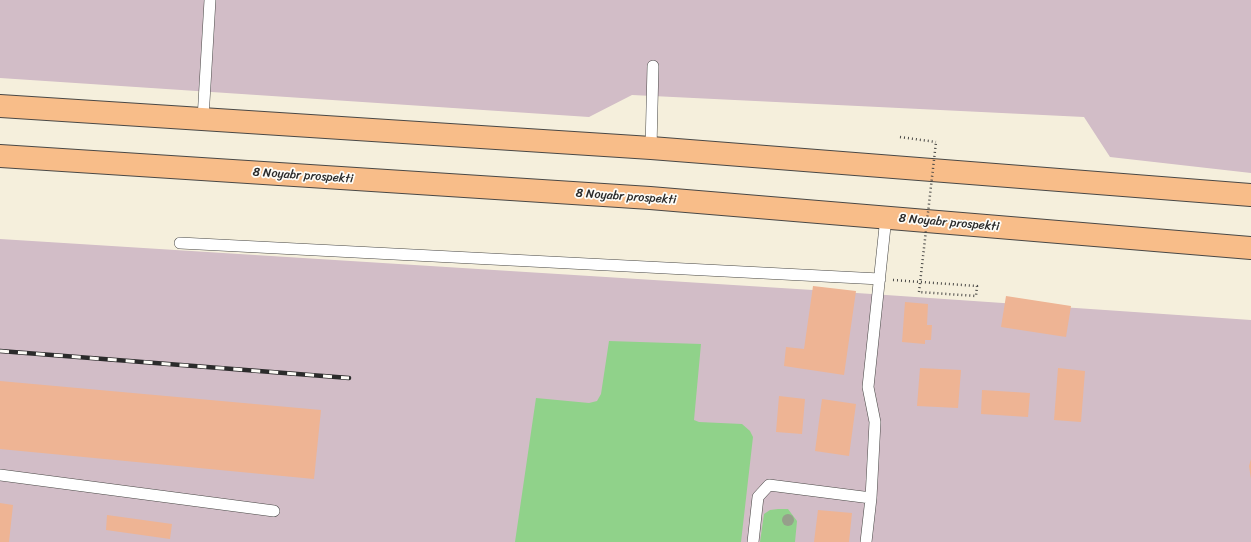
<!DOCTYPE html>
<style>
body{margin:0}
canvas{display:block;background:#f5efdc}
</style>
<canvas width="1251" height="542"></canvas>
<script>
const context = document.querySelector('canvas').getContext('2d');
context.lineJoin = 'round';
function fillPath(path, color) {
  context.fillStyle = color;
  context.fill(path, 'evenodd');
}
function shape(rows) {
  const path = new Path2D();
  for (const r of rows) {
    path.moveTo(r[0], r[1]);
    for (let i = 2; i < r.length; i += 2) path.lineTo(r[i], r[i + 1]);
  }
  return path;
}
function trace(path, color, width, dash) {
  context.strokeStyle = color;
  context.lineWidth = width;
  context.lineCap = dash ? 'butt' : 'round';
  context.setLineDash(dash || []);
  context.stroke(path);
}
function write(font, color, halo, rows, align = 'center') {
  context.font = font + ' Sriracha,sans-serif';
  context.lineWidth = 3.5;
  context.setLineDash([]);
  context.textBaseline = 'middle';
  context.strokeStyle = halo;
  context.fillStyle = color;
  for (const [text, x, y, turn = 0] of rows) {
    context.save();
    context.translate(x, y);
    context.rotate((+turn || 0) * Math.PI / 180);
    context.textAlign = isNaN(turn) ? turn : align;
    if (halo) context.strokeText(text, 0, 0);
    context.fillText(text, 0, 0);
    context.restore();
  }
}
fillPath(shape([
 [0,0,1251,0,1251,173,1110,157,1084,117,632,95,589,117,0,78],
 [0,239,813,290,1251,320,1251,542,0,542]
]), '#d2bdc7');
fillPath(shape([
 [609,341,701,344,694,420,699,422,742,424,750,431,753,437,741,542,515,542,536,398,589,403,597,401,601,394],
 [778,509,788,509,797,521,795,542,760,542,764,514,770,510]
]), '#90d28a');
fillPath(shape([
 [813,286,856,291,844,375,784,366,786,347,804,349],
 [1006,296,1071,306,1066,337,1001,327],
 [905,302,928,304,927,325,932,325,931,340,925,340,925,344,902,342],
 [920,368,961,370,958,408,917,406],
 [1058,368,1085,371,1081,422,1054,420],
 [0,381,321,410,314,479,0,449],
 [982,390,1030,393,1028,417,981,414],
 [779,396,805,399,802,434,776,432],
 [822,399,856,404,849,456,815,451],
 [1251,459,1251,479,1249,466],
 [0,503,13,505,9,542,0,542],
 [818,510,852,513,849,542,814,542],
 [107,515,172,524,170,539,106,530]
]), '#eeb494');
const lane = shape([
 [203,119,210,0],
 [651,148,653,66],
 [180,243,880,279],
 [0,475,274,511],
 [753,542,758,497,769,485,871,498,875,422,868,387,886,217],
 [866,542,871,498]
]);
const highway = shape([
 [0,106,651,148,1251,195],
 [0,156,650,198,1251,248]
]);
trace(lane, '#494846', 12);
trace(highway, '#494846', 24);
trace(shape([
 [900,137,936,142],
 [893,280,977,286,976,296,919,292]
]), '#494846', 2.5, [1, 3]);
trace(lane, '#fff', 11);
trace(highway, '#f8bd89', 22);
const rail = shape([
 [0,351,349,378]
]);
trace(rail, '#2b2b2b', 4.5);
trace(rail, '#fdfcf7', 3, [9]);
trace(shape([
 [919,292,936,142]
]), '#494846', 2.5, [1, 3]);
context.fillStyle = '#969f8b';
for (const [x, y] of [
 [788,520]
]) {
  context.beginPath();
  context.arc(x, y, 6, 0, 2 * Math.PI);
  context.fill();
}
write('12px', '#2b2b2b', '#fdfcf7', [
 ["8 Noyabr prospekti",303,176,4],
 ["8 Noyabr prospekti",626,197,4],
 ["8 Noyabr prospekti",949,223,5]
]);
</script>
